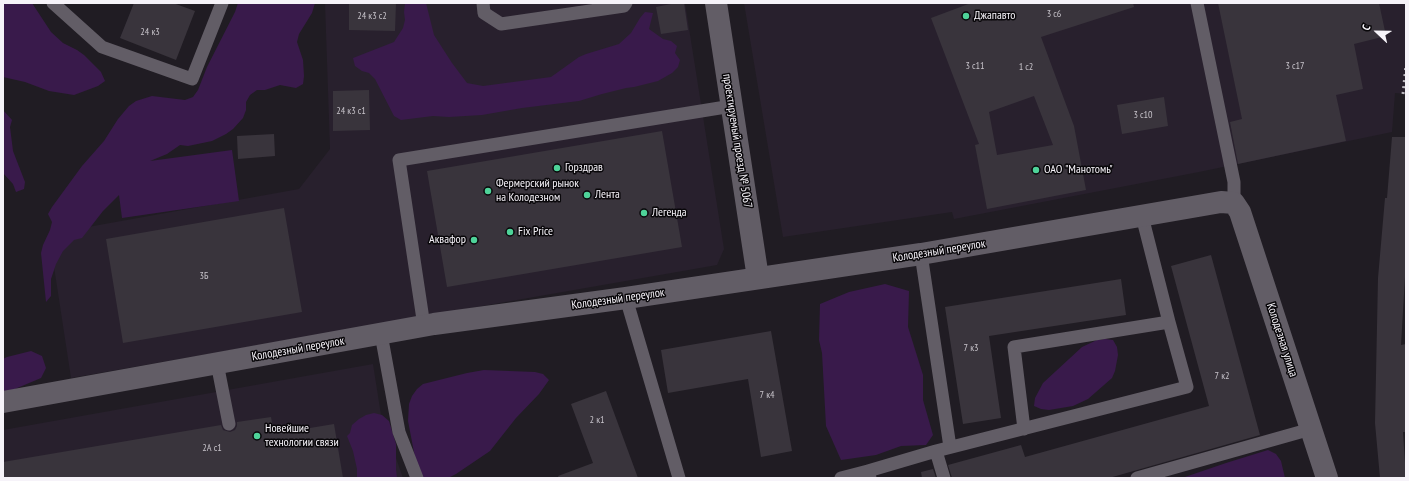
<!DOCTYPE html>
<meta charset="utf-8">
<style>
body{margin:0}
#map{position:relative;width:1409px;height:481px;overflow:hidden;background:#201c23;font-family:"PT Sans Narrow",sans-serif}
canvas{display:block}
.frame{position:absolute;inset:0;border:4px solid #f6f3f9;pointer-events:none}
.north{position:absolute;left:1357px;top:12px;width:40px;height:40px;-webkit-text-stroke:3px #09070a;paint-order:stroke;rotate:292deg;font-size:11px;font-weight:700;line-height:16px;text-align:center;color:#f6f3f9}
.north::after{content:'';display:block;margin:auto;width:14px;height:18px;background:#f6f3f9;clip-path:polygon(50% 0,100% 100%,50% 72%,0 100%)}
</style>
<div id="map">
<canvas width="1409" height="481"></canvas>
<div class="frame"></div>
<div class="north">С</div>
</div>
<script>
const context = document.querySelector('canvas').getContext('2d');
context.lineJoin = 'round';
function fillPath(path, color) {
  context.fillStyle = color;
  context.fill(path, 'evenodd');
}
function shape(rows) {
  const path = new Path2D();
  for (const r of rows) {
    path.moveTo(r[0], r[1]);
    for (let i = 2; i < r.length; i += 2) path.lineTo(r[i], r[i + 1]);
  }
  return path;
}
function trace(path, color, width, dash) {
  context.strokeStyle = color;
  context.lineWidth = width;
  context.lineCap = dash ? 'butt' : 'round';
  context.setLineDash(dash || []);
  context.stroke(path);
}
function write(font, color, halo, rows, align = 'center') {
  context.font = font + ' "PT Sans Narrow",sans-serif';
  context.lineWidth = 3;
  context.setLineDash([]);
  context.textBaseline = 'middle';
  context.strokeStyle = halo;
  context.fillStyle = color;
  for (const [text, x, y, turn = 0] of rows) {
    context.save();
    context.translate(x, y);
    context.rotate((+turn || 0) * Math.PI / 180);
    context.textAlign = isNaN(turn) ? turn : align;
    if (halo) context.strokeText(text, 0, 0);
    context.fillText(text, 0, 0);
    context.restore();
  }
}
fillPath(shape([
 [325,3,685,3,724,249,717,265,71,378,49,234,299,189,330,149],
 [744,3,1406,3,1406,94,1395,93,1392,132,1199,172,954,219,952,212,783,237],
 [373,364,381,415,403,478,3,478,3,430]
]), '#28202d');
fillPath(shape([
 [3,3,32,3,51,32,63,43,77,50,84,55,101,72,105,81,98,86,74,95,49,91,25,82,3,77],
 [238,3,315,3,312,13,299,34,297,42,303,60,304,76,303,84,296,88,280,85,265,90,257,90,250,95,246,102,246,110,243,118,233,129,226,134,212,141,188,146,180,145,167,154,150,161,232,150,239,201,122,218,119,195,103,211,82,238,74,240,63,251,56,264,51,279,51,296,46,302,41,253,43,245,50,230,52,222,48,214,52,207,82,166,104,141,118,119,129,106,136,101,152,96,185,100,193,97,198,90,207,67,235,12],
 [405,3,426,3,434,35,452,63,467,83,483,86,551,77,579,57,586,54,619,44,631,33,640,18,645,12,653,13,649,29,663,39,671,41,677,46,675,53,680,60,678,67,672,73,658,81,634,87,626,88,602,94,579,101,522,108,482,115,449,117,433,116,401,120,394,116,375,79,369,73,362,71,355,66,353,58,394,42,403,28,405,20,404,12],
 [3,110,12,120,10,127,13,151,25,182,24,189,16,192,13,184,3,173],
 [885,284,909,291,908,327,923,375,923,400,933,435,926,445,901,446,876,455,841,460,826,426,822,353,819,340,820,304,849,292],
 [1105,339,1113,340,1117,347,1118,355,1115,371,1112,378,1088,399,1073,406,1049,410,1041,409,1034,406,1035,398,1043,383,1082,347,1097,340],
 [31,351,42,356,46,368,41,378,3,394,3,359,7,357],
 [484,370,535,372,543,374,549,380,539,394,516,418,490,451,456,474,448,478,419,478,408,421,409,404,412,396,417,389,423,384,467,373],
 [374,413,382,415,389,421,396,444,396,469,397,478,357,478,357,469,353,451,347,436,350,433,352,425,359,419,366,415],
 [1268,450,1276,454,1281,461,1285,478,1182,478,1226,463]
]), '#391a4b');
fillPath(shape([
 [134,3,173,3,195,11,176,60,120,38],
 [349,3,396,3,395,31,349,30],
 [676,3,684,3,688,30,661,34,656,7],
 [971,3,1133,3,1134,7,1041,37,1074,126,1086,190,987,209,975,145,979,144,931,18],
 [1034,96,1053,145,997,155,989,112],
 [1218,3,1379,3,1386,36,1354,44,1363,89,1336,95,1346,141,1238,164,1230,122,1242,119],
 [369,90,370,130,333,131,333,91],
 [1164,97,1168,126,1122,134,1117,105],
 [662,131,682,247,447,287,427,171],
 [274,134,275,156,238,159,237,136],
 [1392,137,1406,137,1406,260,1401,345,1406,344,1406,432,1403,432,1406,478,1380,478,1375,423,1378,278,1385,198,1387,198],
 [284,208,302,312,123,343,106,239],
 [1211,255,1260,435,1109,478,952,478,948,465,1021,445,1025,457,1209,406,1171,266],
 [1121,279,1126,315,989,336,1001,418,963,424,945,307],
 [771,331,792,451,761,457,748,379,668,393,661,350],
 [606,391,638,478,559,478,558,476,593,463,571,404],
 [271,417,274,434,334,424,343,478,3,478,3,462,221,425,223,430,230,432,235,430,237,426,237,422],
 [933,469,936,478,922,478,921,472]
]), '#39343c');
trace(shape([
 [53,3,102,47,192,79,222,3],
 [483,3,484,13,501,24,624,6,626,3],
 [1197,3,1234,182,1234,203],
 [921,254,950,447],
 [626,298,679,478],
 [424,326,399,160,732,106],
 [381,334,399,432,417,478],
 [217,363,229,424],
 [1024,429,1014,347,1169,322],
 [936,451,944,478],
 [841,478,868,471],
 [870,478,868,471,936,451,1187,387,1169,322,1142,216],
 [1137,478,1311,429]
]), '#625d66', 13);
trace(shape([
 [716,3,758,278],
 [3,402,434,324,626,298,921,254,1221,202,1234,203,1240,212,1327,478]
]), '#625d66', 22);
trace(shape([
 [1403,94,1406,65]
]), '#bcb8bf', 3, [2, 4]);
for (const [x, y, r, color] of [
 [966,16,4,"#4ed399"],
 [557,168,4,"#4ed399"],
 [1036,170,4,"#4ed399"],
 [488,191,4,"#4ed399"],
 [587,195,4,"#4ed399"],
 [644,213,4,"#4ed399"],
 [510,232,4,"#4ed399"],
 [474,240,4,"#4ed399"],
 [257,436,4,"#4ed399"]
]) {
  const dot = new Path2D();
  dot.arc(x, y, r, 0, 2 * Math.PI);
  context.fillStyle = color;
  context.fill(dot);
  trace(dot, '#09070a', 1.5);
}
write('10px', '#c7c3ca', null, [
 ["3 с6",1054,14],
 ["24 к3 с2",372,16],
 ["24 к3",150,32],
 ["3 с11",975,66],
 ["3 с17",1295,66],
 ["1 с2",1026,67],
 ["24 к3 с1",351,111],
 ["3 с10",1143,115],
 ["3Б",204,276],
 ["7 к3",971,348],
 ["7 к2",1222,376],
 ["7 к4",767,395],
 ["2 к1",597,420],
 ["2А с1",212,448]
]);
write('12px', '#f6f3f9', '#09070a', [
 ["Джапавто",974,16],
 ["Горздрав",565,168],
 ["ОАО \"Манотомь\"",1044,170],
 ["Фермерский рынок",496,184],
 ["на Колодезном",496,198],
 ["Лента",595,195],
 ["Легенда",652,213],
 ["Fix Price",518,232],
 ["Аквафор",466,240,"right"],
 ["Новейшие",265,429],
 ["технологии связи",265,443]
], 'left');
write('12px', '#f6f3f9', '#09070a', [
 ["проектируемый проезд № 5067",737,141,81],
 ["Колодезный переулок",939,251,-9],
 ["Колодезный переулок",618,299,-8],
 ["Колодезная улица",1282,340,72],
 ["Колодезный переулок",298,349,-10]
]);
</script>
